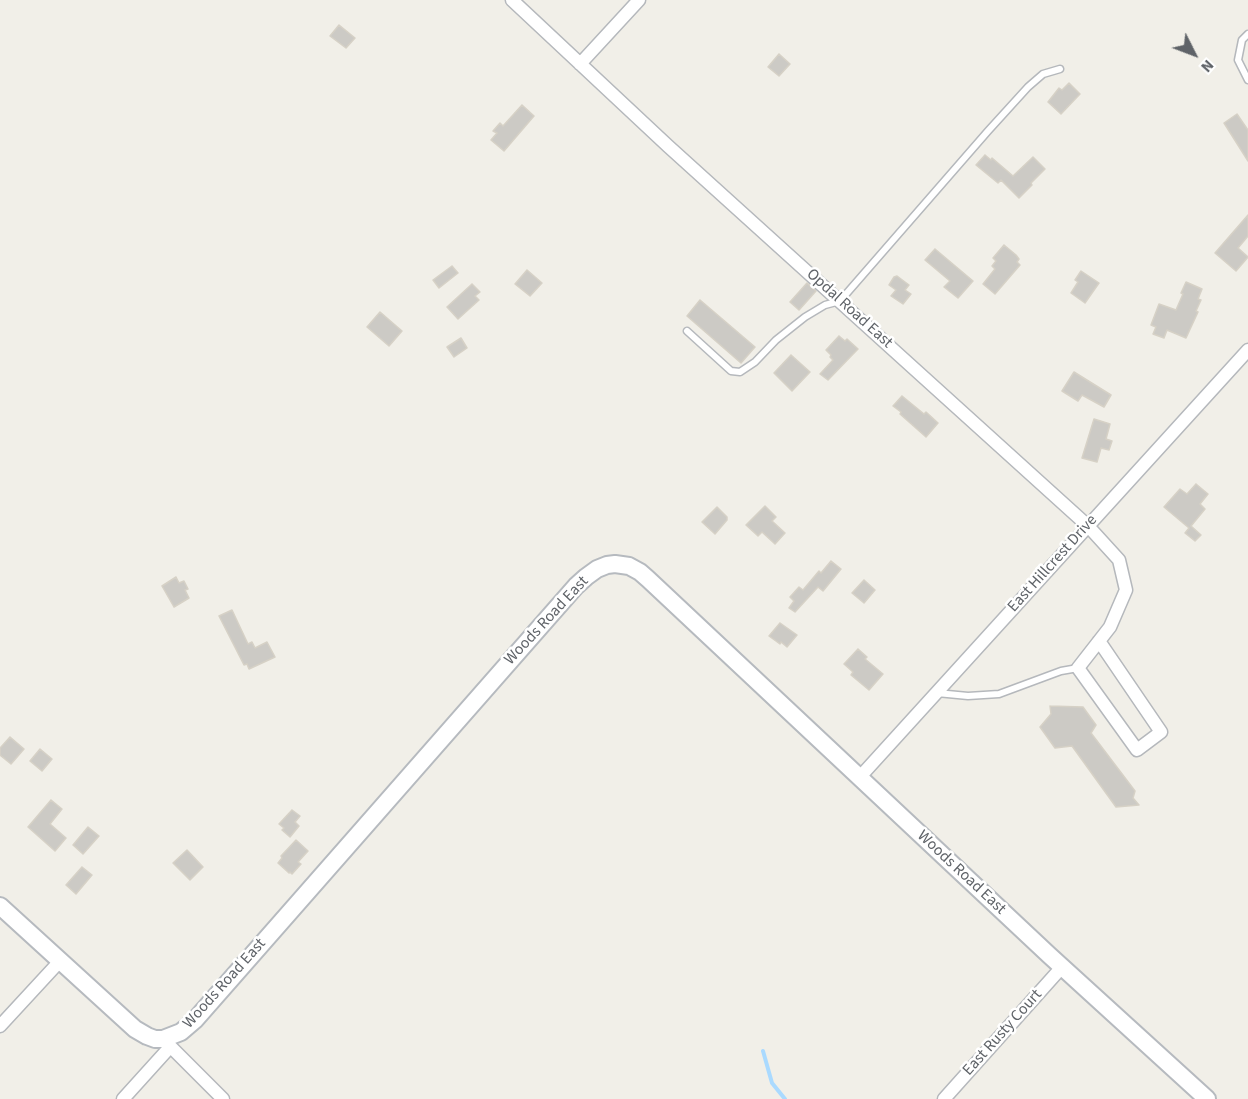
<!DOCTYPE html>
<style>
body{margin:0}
#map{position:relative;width:1248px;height:1099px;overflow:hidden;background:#f1efe8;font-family:"Source Sans 3",sans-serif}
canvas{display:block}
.north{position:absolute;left:1164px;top:24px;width:60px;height:60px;-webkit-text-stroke:4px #fff;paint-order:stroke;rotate:132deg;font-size:16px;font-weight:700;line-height:24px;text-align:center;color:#5f6368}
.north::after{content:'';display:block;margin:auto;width:21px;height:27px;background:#5f6368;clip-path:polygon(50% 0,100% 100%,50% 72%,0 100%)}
</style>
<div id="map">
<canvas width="1248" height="1099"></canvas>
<div class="north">N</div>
</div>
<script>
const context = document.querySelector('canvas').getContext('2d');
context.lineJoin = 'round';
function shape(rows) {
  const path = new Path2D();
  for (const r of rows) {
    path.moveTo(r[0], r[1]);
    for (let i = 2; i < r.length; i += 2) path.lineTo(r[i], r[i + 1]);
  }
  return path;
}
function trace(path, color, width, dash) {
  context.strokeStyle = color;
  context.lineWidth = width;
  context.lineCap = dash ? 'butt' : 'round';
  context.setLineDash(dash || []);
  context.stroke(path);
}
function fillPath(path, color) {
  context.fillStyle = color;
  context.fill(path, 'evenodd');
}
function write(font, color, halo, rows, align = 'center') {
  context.font = font + ' "Source Sans 3",sans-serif';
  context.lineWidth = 5;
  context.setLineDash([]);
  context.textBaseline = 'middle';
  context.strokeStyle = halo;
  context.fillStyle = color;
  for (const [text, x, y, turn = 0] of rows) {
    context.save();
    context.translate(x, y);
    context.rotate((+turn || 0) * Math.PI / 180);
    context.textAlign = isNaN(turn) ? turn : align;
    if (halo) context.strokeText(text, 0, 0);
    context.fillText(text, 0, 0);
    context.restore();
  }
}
trace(shape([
 [763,1051,772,1083,785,1099]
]), '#aadaff', 4);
const building = shape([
 [339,25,355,38,346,48,330,36,339,25],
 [779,54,790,64,779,76,768,67,779,54],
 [1069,83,1080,94,1061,114,1048,102,1059,88,1062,90,1069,83],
 [522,105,534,116,504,151,491,140,497,133,493,131,500,123,503,126,522,105],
 [1237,114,1248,130,1248,161,1224,123,1237,114],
 [985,155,991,160,992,158,1013,176,1033,157,1045,169,1031,183,1032,185,1019,198,1001,180,998,183,976,165,985,155],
 [1248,215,1248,236,1238,248,1248,257,1236,271,1215,253,1248,215],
 [1004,245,1016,255,1019,259,1017,262,1020,265,995,294,983,284,995,269,992,266,996,261,993,258,1004,245],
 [935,249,973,281,958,298,944,287,950,281,925,260,935,249],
 [452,266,458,273,439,288,433,280,452,266],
 [527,270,542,283,530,296,515,284,527,270],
 [1081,271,1099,283,1085,303,1071,293,1078,282,1075,280,1081,271],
 [897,276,909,285,905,290,911,294,903,304,891,296,896,290,889,285,894,277,897,276],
 [1186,282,1202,289,1198,299,1201,300,1196,311,1198,312,1186,338,1167,330,1164,338,1153,334,1156,327,1151,325,1159,304,1176,310,1183,294,1181,293,1186,282],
 [807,283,816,291,799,310,790,302,807,283],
 [472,284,480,292,475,296,479,300,458,319,447,307,472,284],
 [700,300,755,347,741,363,687,316,700,300],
 [380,312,402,331,389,346,367,327,380,312],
 [839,336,845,341,847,339,858,349,828,380,820,374,833,360,830,357,831,355,826,350,839,336],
 [461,338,467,348,454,357,447,347,461,338],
 [791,355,810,372,792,391,774,373,791,355],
 [1074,372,1111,395,1104,407,1082,395,1078,401,1062,391,1074,372],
 [902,396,924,414,926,412,938,423,926,437,900,414,901,412,893,406,902,396],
 [1094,419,1110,424,1106,439,1112,441,1109,450,1101,448,1097,462,1082,458,1094,419],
 [1196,484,1208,494,1200,504,1205,509,1191,526,1201,535,1195,541,1185,533,1189,528,1164,507,1180,489,1187,494,1196,484],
 [765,506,776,517,772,521,785,533,775,544,762,532,758,536,746,525,765,506],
 [717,507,727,517,727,520,715,534,702,522,717,507],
 [831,561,841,569,823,591,818,587,795,612,789,608,794,601,790,597,799,587,803,590,819,571,821,573,831,561],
 [176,577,179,583,184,581,188,589,185,590,189,598,174,607,162,586,176,577],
 [864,580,875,590,864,603,852,593,864,580],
 [232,610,248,644,252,642,255,648,267,642,275,657,249,669,247,664,244,665,219,616,232,610],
 [780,623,797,635,787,647,781,642,780,644,769,636,780,623],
 [858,649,867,657,865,659,883,674,869,690,851,675,853,672,844,664,858,649],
 [1050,706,1083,707,1096,725,1091,733,1135,791,1133,798,1139,805,1116,807,1072,746,1055,748,1040,727,1051,714,1050,706],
 [10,737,24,749,11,764,0,755,0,748,10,737],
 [40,749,52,759,42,771,30,761,40,749],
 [51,800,62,809,50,824,66,838,55,851,28,827,51,800],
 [292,810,300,816,295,822,299,826,290,837,282,830,284,828,279,824,292,810],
 [88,827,99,836,83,854,73,845,88,827],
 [296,840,308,851,298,862,301,864,292,874,290,872,289,873,278,863,282,858,281,856,296,840],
 [187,850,203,867,190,880,173,863,187,850],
 [82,867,92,875,76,894,66,885,82,867]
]);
fillPath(building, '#cccac5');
trace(building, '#d6d1c6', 1.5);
const lane = shape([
 [1248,34,1242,40,1238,60,1248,80],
 [687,331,731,371,740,372,755,362,776,340,805,317,825,305,840,301,988,131,1028,87,1043,74,1060,69],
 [937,693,968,696,999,694,1061,671,1078,668]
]);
const street = shape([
 [512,0,668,146,1088,526,1119,560,1126,590,1110,627,1078,668,1137,750,1161,732,1099,641],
 [580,64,639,0],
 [859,778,1248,350],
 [0,1026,60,961],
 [163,1039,223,1099],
 [123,1099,170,1047],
 [944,1099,1062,967]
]);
const secondary = shape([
 [0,906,135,1029,147,1036,155,1039,163,1039,181,1032,195,1020,576,586,586,577,597,569,607,565,615,564,629,566,640,572,648,579,1049,955,1207,1099]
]);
trace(lane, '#b5b8bc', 9);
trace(street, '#b5b8bc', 15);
trace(secondary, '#b6babf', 20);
trace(lane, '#fff', 6);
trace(street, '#fff', 12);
trace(secondary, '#fff', 16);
write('16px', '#5f6368', '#fff', [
 ["Opdal Road East",849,309,42],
 ["East Hillcrest Drive",1053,564,-48],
 ["Woods Road East",547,621,-47],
 ["Woods Road East",961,873,43],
 ["Woods Road East",225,984,-48],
 ["East Rusty Court",1003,1033,-48]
]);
</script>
